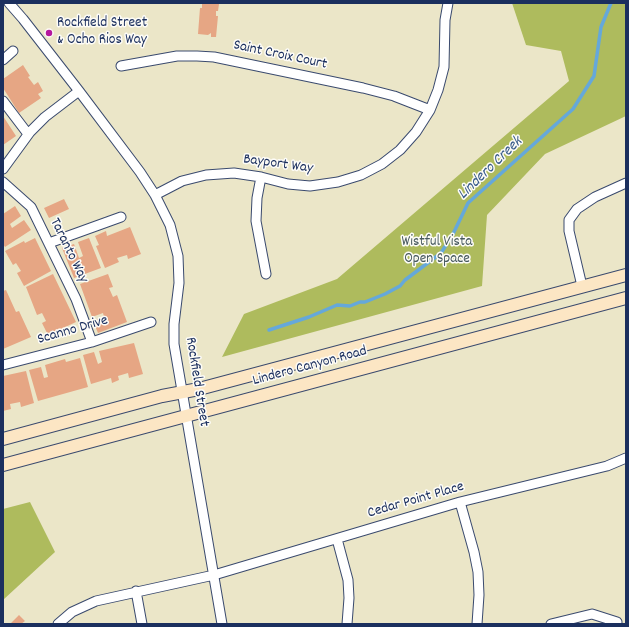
<!DOCTYPE html>
<style>
body{margin:0}
#map{position:relative;width:629px;height:627px;overflow:hidden;background:#ebe6c8;font-family:Dekko,sans-serif}
canvas{display:block}
.frame{position:absolute;inset:0;border:4px solid #1b2f5e;pointer-events:none}
</style>
<div id="map">
<canvas width="629" height="627"></canvas>
<div class="frame"></div>
</div>
<script>
const context = document.querySelector('canvas').getContext('2d');
context.lineJoin = 'round';
function fillPath(path, color) {
  context.fillStyle = color;
  context.fill(path, 'evenodd');
}
function shape(rows) {
  const path = new Path2D();
  for (const r of rows) {
    path.moveTo(r[0], r[1]);
    for (let i = 2; i < r.length; i += 2) path.lineTo(r[i], r[i + 1]);
  }
  return path;
}
function trace(path, color, width, dash) {
  context.strokeStyle = color;
  context.lineWidth = width;
  context.lineCap = dash ? 'butt' : 'round';
  context.setLineDash(dash || []);
  context.stroke(path);
}
function write(font, color, halo, rows, align = 'center') {
  context.font = font + ' Dekko,sans-serif';
  context.lineWidth = 3;
  context.setLineDash([]);
  context.textBaseline = 'middle';
  context.strokeStyle = halo;
  context.fillStyle = color;
  for (const [text, x, y, turn = 0] of rows) {
    context.save();
    context.translate(x, y);
    context.rotate((+turn || 0) * Math.PI / 180);
    context.textAlign = isNaN(turn) ? turn : align;
    if (halo) context.strokeText(text, 0, 0);
    context.fillText(text, 0, 0);
    context.restore();
  }
}
fillPath(shape([
 [512,3,626,3,626,116,545,154,487,215,482,286,222,357,244,314,337,279,569,81,561,51,526,45],
 [30,502,55,552,3,600,3,509]
]), '#aebb5d');
trace(shape([
 [269,330,309,317,337,305,350,306,360,302,365,302,385,294,400,286,405,280,441,253,453,234,468,203,573,109,594,76,601,27,611,3]
]), '#65a8da', 3.5);
fillPath(shape([
 [202,3,219,4,218,11,216,11,216,16,218,16,216,37,211,37,211,33,208,35,198,34,200,8,202,8],
 [23,65,30,76,28,77,34,85,38,82,43,91,38,94,41,98,19,113,3,88,3,79],
 [3,116,16,136,3,145],
 [64,199,69,209,49,218,44,208],
 [15,206,21,216,10,224,12,228,24,220,31,230,5,247,3,244,3,214],
 [130,227,141,254,128,259,127,255,117,258,119,262,105,268,96,246,99,245,95,236,106,231,107,236],
 [35,238,51,271,24,286,17,273,21,271,16,263,13,265,5,251,24,241,25,243],
 [89,238,101,268,74,278,62,248,74,244,79,258,83,256,78,242],
 [53,274,76,322,48,335,42,323,46,321,42,313,37,315,26,287],
 [108,274,113,287,109,288,113,297,117,295,127,322,98,333,93,321,104,317,103,313,92,317,80,284],
 [6,290,16,312,19,311,31,337,3,349,3,291],
 [134,343,143,374,129,378,128,373,118,376,119,380,112,383,111,378,91,384,83,355,94,352,98,364,102,362,99,351],
 [80,358,88,387,38,401,29,370,41,367,44,378,48,377,45,365,65,359,66,362],
 [26,371,34,403,21,407,20,402,10,404,11,409,3,411,3,376],
 [19,615,25,621,21,624,10,624]
]), '#e6a684');
const street = shape([
 [9,3,23,19,79,91,140,172,155,195,170,225,178,256,179,283,174,324,174,344,222,624],
 [3,60,13,51],
 [121,66,177,56,197,56,214,57,363,88,394,96,430,110],
 [3,101,28,134],
 [3,169,30,132,45,117,79,91],
 [261,177,257,198,256,221,266,274],
 [3,182,31,207,76,299,92,342],
 [155,195,182,181,206,175,234,173,261,177,288,184,310,186,338,182,361,175,382,164,400,150,416,132,430,110,438,90,444,67,445,20,448,3],
 [49,243,121,217],
 [582,286,569,231,569,220,577,209,595,197,626,183],
 [3,365,92,342,151,322],
 [460,502,474,552,478,572,479,595,477,624],
 [337,539,348,580,349,598,347,624],
 [136,591,142,624],
 [58,624,72,612,96,601,214,575,460,502,607,466,626,458],
 [551,624,592,614,617,622]
]);
const secondary = shape([
 [3,439,162,396,199,389,626,275],
 [3,465,626,298]
]);
trace(street, '#3a4a6e', 11);
trace(secondary, '#3a4a6e', 14);
trace(street, '#fff', 9);
trace(secondary, '#fce6c4', 12);
for (const [x, y, r, color] of [
 [49,33,4,"#b5179e"]
]) {
  const dot = new Path2D();
  dot.arc(x, y, r, 0, 2 * Math.PI);
  context.fillStyle = color;
  context.fill(dot);
  trace(dot, '#fdfcf7', 1.5);
}
write('15px', '#1b2f5e', '#fdfcf7', [
 ["Rockfield Street",57,24],
 ["& Ocho Rios Way",57,41]
], 'left');
write('15px', '#1b2f5e', '#fdfcf7', [
 ["Saint Croix Court",280,56,12],
 ["Bayport Way",278,165,8],
 ["Taranto Way",68,251,64],
 ["Scanno Drive",73,331,-16],
 ["Lindero Canyon Road",310,367,-15],
 ["Rockfield Street",196,382,81],
 ["Cedar Point Place",416,501,-16]
]);
write('15px', '#47595e', '#fdfcf7', [
 ["Wistful Vista",437,243],
 ["Open Space",437,260]
]);
write('italic 16px', '#355989', '#fdfcf7', [
 ["Lindero Creek",491,169,-44]
]);
</script>
